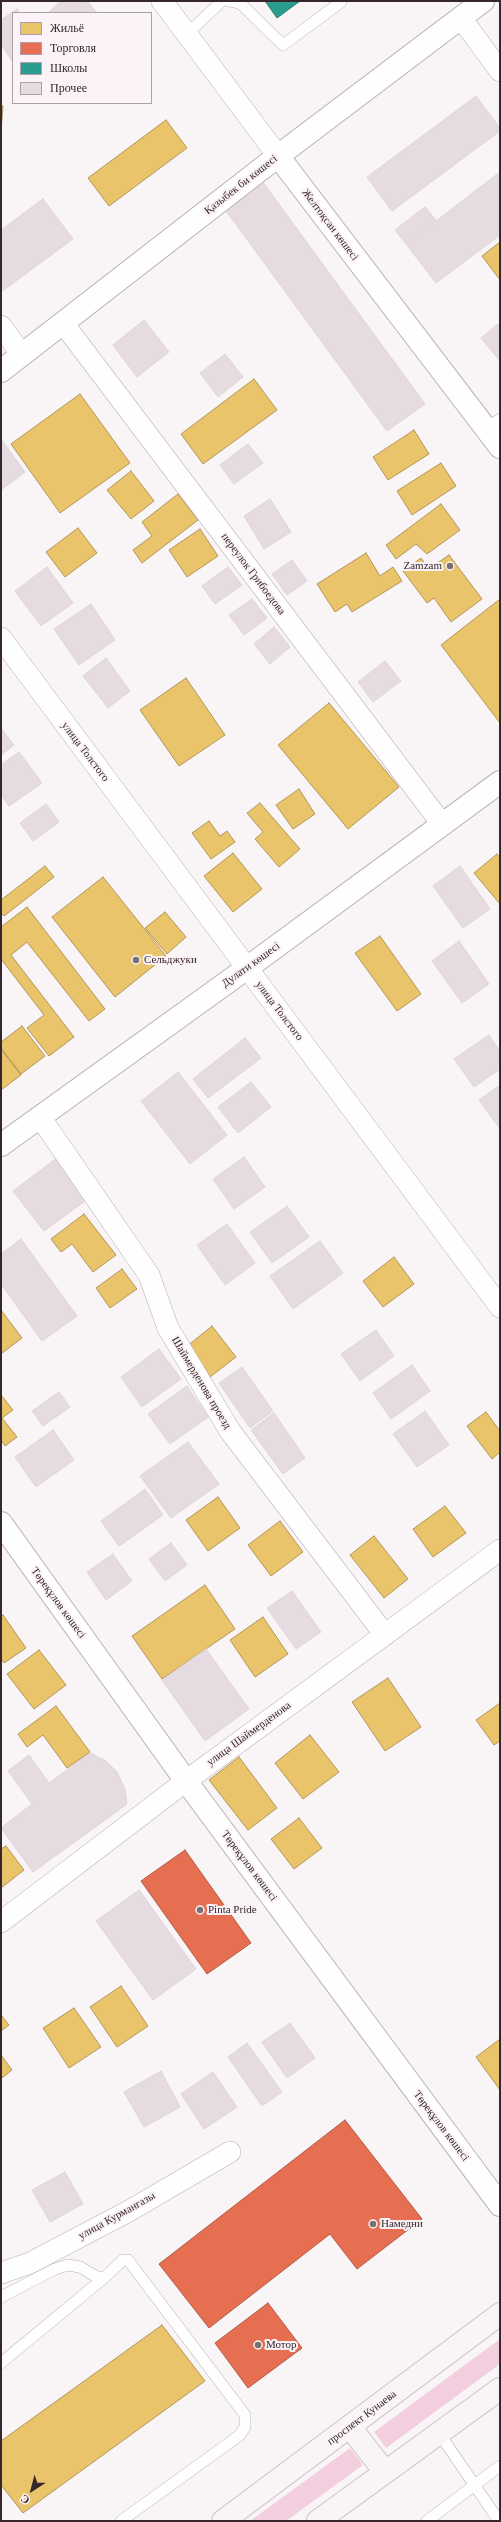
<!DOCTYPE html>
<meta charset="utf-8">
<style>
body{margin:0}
#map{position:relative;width:501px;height:2522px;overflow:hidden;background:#f9f5f7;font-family:"Times New Roman",serif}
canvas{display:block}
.frame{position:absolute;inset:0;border:2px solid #35272d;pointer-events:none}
.legend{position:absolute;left:12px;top:12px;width:140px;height:92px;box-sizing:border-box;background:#fbf3f7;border:1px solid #aca1a6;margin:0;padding:5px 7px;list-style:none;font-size:12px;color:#35272d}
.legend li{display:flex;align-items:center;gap:8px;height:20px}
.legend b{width:20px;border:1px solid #aca1a6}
.north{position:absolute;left:12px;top:2470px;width:40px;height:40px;-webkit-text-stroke:3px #fbf3f7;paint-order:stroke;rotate:216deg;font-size:11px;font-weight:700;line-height:16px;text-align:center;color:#35272d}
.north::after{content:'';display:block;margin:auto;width:14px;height:18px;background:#35272d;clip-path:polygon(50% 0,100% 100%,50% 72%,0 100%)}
</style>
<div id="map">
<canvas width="501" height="2522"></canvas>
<div class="frame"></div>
<ul class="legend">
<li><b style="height:11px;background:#e9c46a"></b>Жильё</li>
<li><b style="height:11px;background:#e76f51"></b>Торговля</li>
<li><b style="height:11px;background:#2a9d8f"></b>Школы</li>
<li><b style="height:11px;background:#e5dbe0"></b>Прочее</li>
</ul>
<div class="north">С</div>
</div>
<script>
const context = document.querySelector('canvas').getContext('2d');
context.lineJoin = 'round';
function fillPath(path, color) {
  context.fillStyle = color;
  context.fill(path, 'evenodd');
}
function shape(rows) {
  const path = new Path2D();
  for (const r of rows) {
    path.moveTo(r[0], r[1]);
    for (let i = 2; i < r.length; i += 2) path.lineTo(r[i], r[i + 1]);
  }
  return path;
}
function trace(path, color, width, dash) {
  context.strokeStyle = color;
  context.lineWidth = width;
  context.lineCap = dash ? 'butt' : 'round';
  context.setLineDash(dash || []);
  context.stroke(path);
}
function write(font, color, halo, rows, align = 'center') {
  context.font = font + ' "Times New Roman",serif';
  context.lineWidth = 4;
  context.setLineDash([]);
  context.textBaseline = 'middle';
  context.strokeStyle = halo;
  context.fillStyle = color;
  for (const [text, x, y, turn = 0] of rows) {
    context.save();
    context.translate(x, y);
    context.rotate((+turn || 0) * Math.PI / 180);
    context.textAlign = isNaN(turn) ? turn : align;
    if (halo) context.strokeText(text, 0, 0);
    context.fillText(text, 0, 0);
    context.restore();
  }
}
fillPath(shape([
 [500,2339,500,2364,386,2448,374,2432],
 [350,2448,363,2465,286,2521,250,2521]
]), '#f2cedf');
const homes = shape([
 [1,105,3,106,1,131,1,105],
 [166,120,187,148,109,206,88,178,166,120],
 [500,242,500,280,482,256,500,242],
 [254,379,277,410,203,464,181,434,254,379],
 [80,394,130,463,60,513,11,444,80,394],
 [414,430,429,454,388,480,373,457,414,430],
 [441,463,456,486,412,515,397,491,441,463],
 [131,471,154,501,131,519,107,490,131,471],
 [178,494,198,520,142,563,133,550,152,536,142,522,178,494],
 [441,504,460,530,427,554,416,544,396,559,386,545,441,504],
 [78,528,97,553,65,577,46,552,78,528],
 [200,529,218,556,187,577,169,550,200,529],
 [366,553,380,576,393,567,402,581,352,612,347,604,335,612,317,584,366,553],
 [449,555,482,599,451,622,434,598,427,603,403,571,421,558,429,569,449,555],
 [500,599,500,723,441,645,500,599],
 [186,678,225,735,179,766,140,710,186,678],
 [329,703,399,787,348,829,278,745,329,703],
 [299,789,315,814,293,829,276,805,299,789],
 [260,803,300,849,279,867,255,839,263,832,247,813,260,803],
 [209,821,220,836,227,831,235,842,211,859,192,833,209,821],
 [233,853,262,889,233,912,204,876,233,853],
 [497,854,500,858,500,904,474,873,497,854],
 [45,866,54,877,4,916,1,913,1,900,45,866],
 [103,877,166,956,115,997,52,917,103,877],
 [27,907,105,1009,89,1021,27,942,11,955,74,1037,49,1056,27,1028,44,1015,1,959,1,927,27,907],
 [165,912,186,937,167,954,145,928,165,912],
 [380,936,421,994,397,1011,355,953,380,936],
 [22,1026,45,1056,21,1074,1,1048,1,1042,22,1026],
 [1,1049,21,1075,1,1090,1,1049],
 [84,1214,116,1255,93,1272,72,1244,61,1252,51,1239,84,1214],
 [394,1257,414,1284,383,1307,363,1281,394,1257],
 [122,1269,137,1289,110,1308,96,1288,122,1269],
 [1,1310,22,1338,1,1354,1,1310],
 [212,1326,236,1357,210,1377,186,1347,212,1326],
 [1,1395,13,1410,2,1418,17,1437,5,1446,1,1440,1,1395],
 [486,1412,500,1431,500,1452,492,1459,467,1426,486,1412],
 [218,1497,240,1528,208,1551,186,1520,218,1497],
 [445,1506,466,1533,433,1557,413,1529,445,1506],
 [280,1521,303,1552,271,1576,248,1545,280,1521],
 [374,1536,408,1579,384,1598,350,1555,374,1536],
 [205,1585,235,1629,162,1679,132,1636,205,1585],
 [3,1615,26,1648,4,1663,1,1658,1,1617,3,1615],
 [263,1617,288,1654,255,1677,230,1640,263,1617],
 [39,1650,66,1685,34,1709,7,1674,39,1650],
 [388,1678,421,1727,385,1751,352,1702,388,1678],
 [500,1703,500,1741,494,1745,476,1720,500,1703],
 [56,1706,90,1752,67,1768,43,1735,27,1747,18,1734,56,1706],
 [310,1735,339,1772,303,1799,275,1763,310,1735],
 [239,1757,277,1808,248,1830,209,1780,239,1757],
 [299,1818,322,1848,294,1869,271,1839,299,1818],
 [6,1846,24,1870,1,1888,1,1849,6,1846],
 [121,1986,148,2026,117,2047,90,2007,121,1986],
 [74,2008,101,2047,69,2068,43,2028,74,2008],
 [1,2015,9,2025,1,2031,1,2015],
 [500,2039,500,2090,476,2057,500,2039],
 [1,2055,12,2070,2,2078,1,2077,1,2055],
 [162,2325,205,2381,23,2513,1,2485,1,2441,162,2325]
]);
fillPath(homes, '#e9c46a');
trace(homes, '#b39558', 1);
const shops = shape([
 [185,1850,251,1943,207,1974,141,1881,185,1850],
 [345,2120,422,2219,357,2269,330,2234,209,2328,159,2264,345,2120],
 [268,2303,302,2348,248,2388,215,2343,268,2303]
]);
fillPath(shops, '#e76f51');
trace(shops, '#b25946', 1);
const schools = shape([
 [265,1,300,1,277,18,265,1]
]);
fillPath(schools, '#2a9d8f');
trace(schools, '#2d7a72', 1);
const building = shape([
 [61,1,87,1,97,13,48,13,61,1],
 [17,9,19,13,13,13,13,62,1,45,1,20,17,9],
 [476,96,500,128,500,131,392,211,367,177,476,96],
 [500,172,500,235,436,283,406,244,500,172],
 [262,181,425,404,387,431,224,208,262,181],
 [43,199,73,239,1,292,1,230,43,199],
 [425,207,436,220,405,243,395,230,425,207],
 [144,320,169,352,137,377,113,345,144,320],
 [498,324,500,327,500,361,481,338,498,324],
 [225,354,243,377,218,397,200,373,225,354],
 [1,439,25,472,1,490,1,439],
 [248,444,263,463,234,484,220,465,248,444],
 [270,499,291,532,264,549,244,516,270,499],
 [292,560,307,581,287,595,272,574,292,560],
 [47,567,73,603,41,626,15,591,47,567],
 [228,567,242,585,215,604,202,586,228,567],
 [252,599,267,618,244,635,229,615,252,599],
 [91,604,115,640,79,665,54,629,91,604],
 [274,627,290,647,270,664,254,644,274,627],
 [106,658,130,691,108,708,83,676,106,658],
 [385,661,401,681,373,702,358,682,385,661],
 [1,728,14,745,1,755,1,728],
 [19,752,42,783,9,806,1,795,1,765,19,752],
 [46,804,59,822,33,841,20,823,46,804],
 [460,866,490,909,463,928,433,886,460,866],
 [459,941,489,984,462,1003,432,961,459,941],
 [489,1035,500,1051,500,1069,474,1087,454,1059,489,1035],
 [245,1038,261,1058,208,1098,193,1079,245,1038],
 [178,1072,227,1135,190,1164,141,1101,178,1072],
 [251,1082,271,1107,238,1133,218,1107,251,1082],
 [500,1085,500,1129,479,1100,500,1085],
 [58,1157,89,1198,44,1231,13,1191,58,1157],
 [244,1157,265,1187,234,1209,213,1179,244,1157],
 [287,1206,309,1237,272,1263,250,1232,287,1206],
 [227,1224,255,1263,225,1285,197,1245,227,1224],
 [21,1239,77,1316,42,1341,1,1284,1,1254,21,1239],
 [320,1241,343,1273,293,1309,270,1276,320,1241],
 [376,1330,394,1356,360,1381,341,1354,376,1330],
 [159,1349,181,1379,142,1407,121,1377,159,1349],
 [412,1365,430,1391,391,1419,373,1393,412,1365],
 [242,1367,273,1411,250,1428,219,1383,242,1367],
 [187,1386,208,1417,170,1444,148,1414,187,1386],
 [59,1392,70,1407,43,1426,32,1411,59,1392],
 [425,1411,449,1445,417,1467,393,1434,425,1411],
 [274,1413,305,1458,283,1474,251,1430,274,1413],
 [53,1430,74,1460,36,1487,15,1457,53,1430],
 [188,1442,219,1484,171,1518,140,1476,188,1442],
 [145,1489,163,1515,119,1546,101,1521,145,1489],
 [171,1543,187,1565,165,1581,149,1559,171,1543],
 [113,1554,132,1581,106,1600,87,1572,113,1554],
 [292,1591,321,1632,296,1649,267,1608,292,1591],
 [206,1649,249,1709,205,1741,162,1680,206,1649],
 [90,1753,106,1761,117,1772,125,1789,127,1804,33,1872,1,1828,32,1804,8,1771,29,1755,49,1783,90,1753],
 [139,1890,196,1969,153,2000,96,1921,139,1890],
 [290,2023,315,2058,287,2078,262,2042,290,2023],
 [247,2043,282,2092,262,2106,228,2057,247,2043],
 [161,2071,180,2107,144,2127,124,2092,161,2071],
 [213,2072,237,2107,204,2129,181,2094,213,2072],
 [65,2172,83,2204,50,2222,32,2190,65,2172]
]);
fillPath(building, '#e5dbe0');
trace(building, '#ddd4d8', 1);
const lane = shape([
 [229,1,240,3,283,45,341,2],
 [187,34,222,1],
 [486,429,500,419],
 [1,2297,55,2269,68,2265,80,2267,97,2277,105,2277,123,2260,128,2260,245,2415,245,2427,240,2435,121,2521],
 [1,2363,105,2277],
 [439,2433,499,2521],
 [427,2521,500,2466]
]);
const street = shape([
 [162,1,278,156],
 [461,18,500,71],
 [63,323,442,824],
 [1,326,22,355],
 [1,638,500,1307],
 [40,1117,149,1275,168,1328,230,1431,385,1635],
 [1,1922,186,1781,500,1550],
 [1,2273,30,2263,129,2211,230,2152]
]);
const secondary = shape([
 [278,156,500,447],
 [1,371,278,156,483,1],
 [1,1145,247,968,500,782],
 [1,1523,186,1781,500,2205]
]);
const primary = shape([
 [350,2427,385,2472],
 [223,2521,500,2314],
 [318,2521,500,2389]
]);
trace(lane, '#b9b1b5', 12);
trace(street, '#b9b1b5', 22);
trace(secondary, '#b9b1b5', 24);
trace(primary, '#cbc1c6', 24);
trace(lane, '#fefefe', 11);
trace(street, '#fefefe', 21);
trace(secondary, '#fefefe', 22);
trace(primary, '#f9f4f6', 22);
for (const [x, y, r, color] of [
 [450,566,4,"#7a6f74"],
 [136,960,4,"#7a6f74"],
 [200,1910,4,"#7a6f74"],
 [373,2224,4,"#7a6f74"],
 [258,2345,4,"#7a6f74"]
]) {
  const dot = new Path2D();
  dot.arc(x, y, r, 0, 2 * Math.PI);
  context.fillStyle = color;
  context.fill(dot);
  trace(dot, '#fbf3f7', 1.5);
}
write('11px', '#35272d', '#fbf3f7', [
 ["Қазыбек би көшесі",241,185,-38],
 ["Желтоқсан көшесі",330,225,53],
 ["переулок Грибоедова",253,574,53],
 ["улица Толстого",85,752,53],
 ["Дулати көшесі",251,965,-36],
 ["улица Толстого",279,1011,53],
 ["Шаймерденова проезд",201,1383,59],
 ["Төреқұлов көшесі",58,1603,54],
 ["улица Шаймерденова",249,1734,-36],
 ["Төреқұлов көшесі",249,1866,53],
 ["Төреқұлов көшесі",441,2126,53],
 ["улица Курмангазы",117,2216,-29],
 ["проспект Кунаева",362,2418,-37]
]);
write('11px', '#35272d', '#fbf3f7', [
 ["Zamzam",442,566,"right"],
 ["Сельджуки",144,960],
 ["Pinta Pride",208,1910],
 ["Намедни",381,2224],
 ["Мотор",266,2345]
], 'left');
</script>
